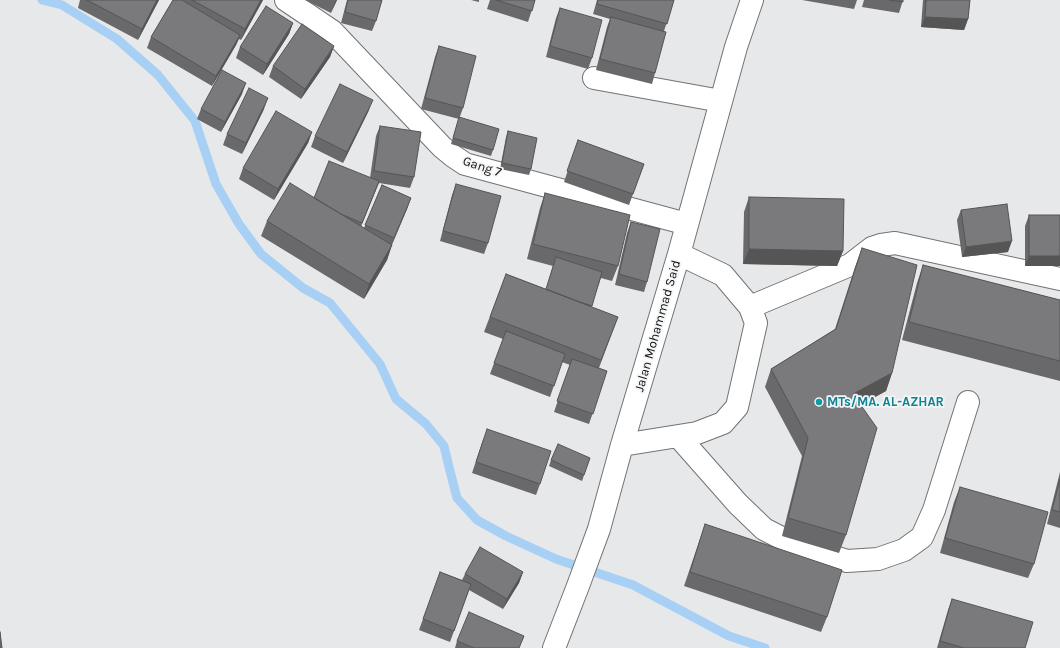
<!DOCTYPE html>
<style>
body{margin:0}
canvas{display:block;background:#e7e8ea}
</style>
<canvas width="1060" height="648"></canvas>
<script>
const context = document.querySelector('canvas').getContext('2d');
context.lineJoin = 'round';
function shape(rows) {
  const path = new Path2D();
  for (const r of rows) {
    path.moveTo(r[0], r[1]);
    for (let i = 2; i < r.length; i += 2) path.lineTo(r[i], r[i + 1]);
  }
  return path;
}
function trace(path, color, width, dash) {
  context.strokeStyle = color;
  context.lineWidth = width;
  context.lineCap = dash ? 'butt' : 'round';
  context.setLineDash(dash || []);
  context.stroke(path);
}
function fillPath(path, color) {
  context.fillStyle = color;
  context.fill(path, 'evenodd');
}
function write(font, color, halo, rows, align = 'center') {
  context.font = font + ' Karla,sans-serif';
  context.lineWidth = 3.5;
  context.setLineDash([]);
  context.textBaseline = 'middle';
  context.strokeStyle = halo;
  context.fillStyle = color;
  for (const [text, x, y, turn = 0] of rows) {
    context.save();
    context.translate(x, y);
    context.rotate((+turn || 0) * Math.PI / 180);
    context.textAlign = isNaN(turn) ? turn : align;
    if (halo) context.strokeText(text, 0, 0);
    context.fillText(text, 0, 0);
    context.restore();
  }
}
trace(shape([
 [42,0,62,5,117,39,158,75,195,121,216,184,239,224,261,254,303,288,330,303,380,364,396,399,426,424,444,446,450,471,457,498,477,520,506,536,556,559,633,585,729,636,765,648]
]), '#a8d0f4', 9);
const minor = shape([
 [286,0,332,31,442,147,453,156,465,164,687,224],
 [594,78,721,101],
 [750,307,850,265,872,248,881,245,895,243,1060,279],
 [678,436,738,504,764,529,793,544,847,561,878,559,904,550,922,537,934,510,968,402],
 [622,445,697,433,723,423,737,407,756,323,750,307,723,275,679,254],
 [554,648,578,586,599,529,622,445,679,254,736,47,752,0]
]);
trace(minor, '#727374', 24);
trace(minor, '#fff', 22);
fillPath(shape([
 [80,0,159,0,138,40,78,8],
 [173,0,263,0,241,40,239,39,236,45,212,86,147,48,151,37],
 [305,0,337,0,331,13],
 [347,0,382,0,376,21,372,31,341,23],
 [471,0,479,0,479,2],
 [490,0,535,0,528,22,487,9],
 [597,0,674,0,664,31,655,73,652,84,596,70,607,27,610,19,593,14],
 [802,0,857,0,854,9],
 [864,0,903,0,899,13,862,7],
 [923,0,970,0,968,19,964,30,921,27],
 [560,8,592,58,588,69,546,57,556,18],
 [293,23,289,34,263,75,236,58,240,47],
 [334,46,330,57,301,99,269,77,273,66],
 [439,46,463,108,459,119,421,109,435,57],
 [242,94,221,132,197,119,201,109],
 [264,109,242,154,223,145,227,134],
 [369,110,343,163,311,147,315,136],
 [459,117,493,150,491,156,451,144],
 [380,126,414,177,410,188,379,183,361,226,364,228,382,185,411,198,407,209,392,245,387,260,364,299,261,236,267,221,314,198,370,178,376,136],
 [508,131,531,169,529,175,500,169,506,137],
 [312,132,308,143,274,200,239,179,243,168],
 [578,140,644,164,629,205,564,182],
 [456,184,488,243,484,254,440,241,452,195],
 [545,193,618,266,612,281,601,278,591,307,618,317,599,368,607,371,589,424,554,412,570,365,562,362,550,397,490,374,503,339,484,332,506,274,546,289,553,266,527,259,540,208],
 [749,197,843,251,837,266,743,264,744,212],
 [961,210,1008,252,962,257,957,220],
 [1029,215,1060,266,1025,266,1025,226],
 [631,222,647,282,644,292,615,285,627,233],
 [862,248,892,373,886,391,861,405,846,535,839,553,782,536,802,456,765,387,771,369,835,329,855,267],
 [923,265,1060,300,1060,381,902,340,917,283],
 [483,440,540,484,536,495,472,473],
 [590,458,582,481,549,466,551,460],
 [1060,472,1060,528,1047,524],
 [960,487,1034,564,1028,578,940,553,954,502],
 [705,524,827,617,821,632,684,586],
 [440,572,462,580,465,574,523,572,519,583,503,609,469,590,450,642,419,630],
 [952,599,1025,648,937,648,948,610],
 [524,636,519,648,455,648,457,641]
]), '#69686a');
fillPath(shape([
 [157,0,159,0,138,40,142,29],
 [261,0,263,0,241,40,245,29],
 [336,0,337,0,331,13],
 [925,17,968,19,964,30,921,27],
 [293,23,289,34,263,75,267,64],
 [240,35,236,45,212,86,216,76],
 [334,46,330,57,301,99,305,89],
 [246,83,242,94,221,132,225,122],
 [268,98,264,109,242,154,246,143],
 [373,100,369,110,343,163,347,152],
 [312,132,308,143,274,200,278,189],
 [379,181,375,192,358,234,362,223],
 [411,198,407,209,390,248,392,245,387,260,364,299,369,284,390,248,394,238],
 [1012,241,1008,252,962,257,966,247],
 [749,249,843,251,837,266,743,264],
 [1029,256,1060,256,1060,266,1025,266],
 [892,373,886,391,847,412,853,394],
 [523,572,519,583,503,609,507,599]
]), '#555556');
const building = shape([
 [87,0,157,0,142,29,87,0],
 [173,0,182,0,240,35,216,76,151,37,173,0],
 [192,0,261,0,245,29,192,0],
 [348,0,382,0,376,21,345,12,348,0],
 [496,0,535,0,532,11,496,0],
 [598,0,674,0,667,24,597,4,598,0],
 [890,0,903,0,903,2,890,0],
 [926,0,970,0,968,19,925,17,926,0],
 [266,6,293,23,267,64,240,47,266,6],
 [560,8,602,20,592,58,550,46,560,8],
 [611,17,666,32,655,73,600,59,611,17],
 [302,24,334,46,305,89,273,66,302,24],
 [439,46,476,56,463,108,425,98,439,46],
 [222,70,246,83,225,122,201,109,222,70],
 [340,84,373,100,347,152,315,136,340,84],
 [249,88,268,98,246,143,227,134,249,88],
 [276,111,312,132,278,189,243,168,276,111],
 [459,117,499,129,493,150,453,138,459,117],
 [380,126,421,132,414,177,374,171,380,126],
 [508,131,537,138,531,169,502,163,508,131],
 [578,140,644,164,633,194,567,171,578,140],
 [329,161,379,181,362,223,341,214,314,198,329,161],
 [290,183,392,245,369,284,267,221,290,183],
 [456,184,501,196,488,243,443,231,456,184],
 [382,185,411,198,394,238,365,225,382,185],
 [545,193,630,215,618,266,533,244,545,193],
 [749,197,844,199,843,251,749,249,749,197],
 [1007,204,1012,241,966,247,961,210,1007,204],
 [1029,215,1060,215,1060,256,1029,256,1029,215],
 [631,222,660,229,647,282,619,274,631,222],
 [862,248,917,265,892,373,853,394,877,428,846,535,788,518,808,438,771,369,836,329,862,248],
 [556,257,602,272,592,306,577,301,546,289,556,257],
 [923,265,1060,300,1060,361,909,322,923,265],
 [506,274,618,317,601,360,490,317,506,274],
 [506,331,565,354,554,386,494,363,506,331],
 [572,359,607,371,593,414,557,401,572,359],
 [487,429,551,451,540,484,476,462,487,429],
 [558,444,590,458,584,475,551,460,558,444],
 [1060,479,1060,512,1052,510,1060,479],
 [960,487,1048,512,1034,564,945,538,960,487],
 [705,524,842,570,827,617,690,572,705,524],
 [480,547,523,572,507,599,465,574,480,547],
 [440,572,471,584,454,631,423,619,440,572],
 [952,599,1033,622,1025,648,964,648,940,641,952,599],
 [469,612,524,636,519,648,474,648,457,641,469,612],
 [0,632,2,648,0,648,0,632]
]);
fillPath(building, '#7a797b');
trace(building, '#555556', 1);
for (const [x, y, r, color] of [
 [819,402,4,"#0f9aa8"]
]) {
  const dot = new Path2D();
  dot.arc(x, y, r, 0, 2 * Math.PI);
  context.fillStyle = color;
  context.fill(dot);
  trace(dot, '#f4f5f7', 1.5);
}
write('13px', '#121313', '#f4f5f7', [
 ["Gang 7",482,167,18],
 ["Jalan Mohammad Said",658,326,-74]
]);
write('bold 13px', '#0d838f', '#f4f5f7', [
 ["MTs/MA. AL-AZHAR",827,402]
], 'left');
</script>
